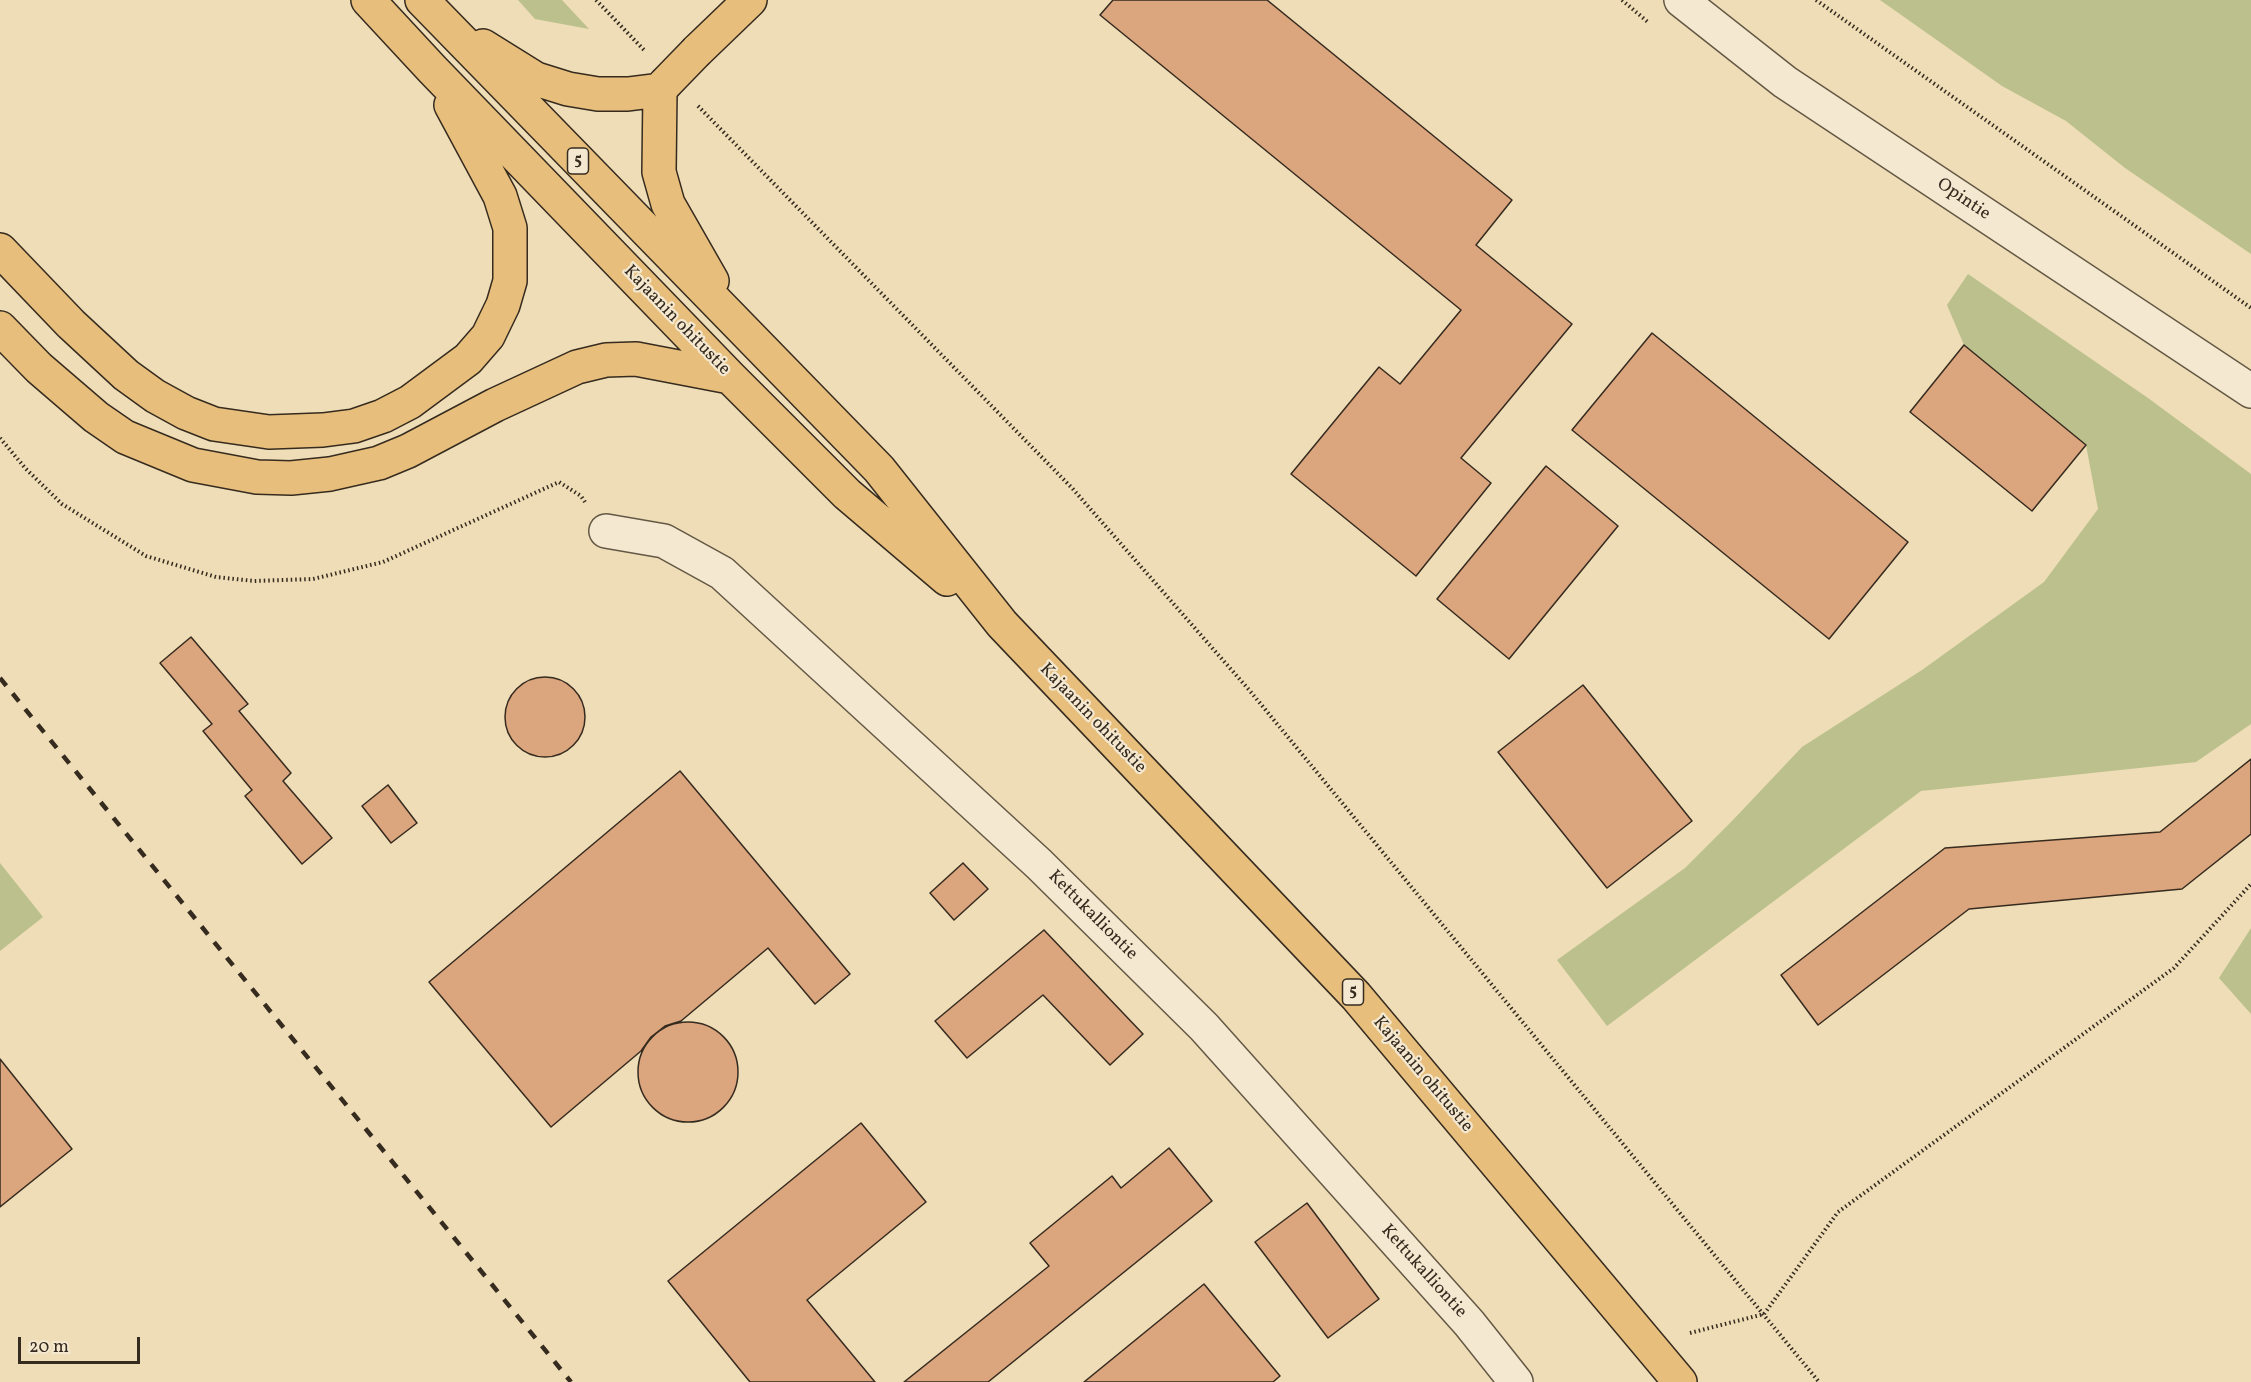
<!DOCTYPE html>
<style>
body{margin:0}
#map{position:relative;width:2251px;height:1382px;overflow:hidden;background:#eeddb7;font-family:Vollkorn,serif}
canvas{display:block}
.scale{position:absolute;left:18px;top:1337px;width:122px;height:27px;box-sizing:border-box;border:3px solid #362b1f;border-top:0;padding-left:8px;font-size:18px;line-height:21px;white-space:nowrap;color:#362b1f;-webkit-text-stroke:4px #f4e9d0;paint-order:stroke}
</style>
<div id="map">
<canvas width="2251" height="1382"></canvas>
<div class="scale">20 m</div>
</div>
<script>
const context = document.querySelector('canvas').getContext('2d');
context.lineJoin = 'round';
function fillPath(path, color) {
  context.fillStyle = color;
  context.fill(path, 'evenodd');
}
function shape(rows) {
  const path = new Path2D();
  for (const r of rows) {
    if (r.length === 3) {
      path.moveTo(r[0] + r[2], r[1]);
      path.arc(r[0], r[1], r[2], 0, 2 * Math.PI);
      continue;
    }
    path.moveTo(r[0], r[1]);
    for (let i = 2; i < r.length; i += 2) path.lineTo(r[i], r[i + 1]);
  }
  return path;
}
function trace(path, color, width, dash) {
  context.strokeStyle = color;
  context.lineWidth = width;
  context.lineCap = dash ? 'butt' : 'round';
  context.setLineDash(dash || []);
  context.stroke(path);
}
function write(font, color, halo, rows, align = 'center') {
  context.font = font + ' Vollkorn,serif';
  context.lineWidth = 4.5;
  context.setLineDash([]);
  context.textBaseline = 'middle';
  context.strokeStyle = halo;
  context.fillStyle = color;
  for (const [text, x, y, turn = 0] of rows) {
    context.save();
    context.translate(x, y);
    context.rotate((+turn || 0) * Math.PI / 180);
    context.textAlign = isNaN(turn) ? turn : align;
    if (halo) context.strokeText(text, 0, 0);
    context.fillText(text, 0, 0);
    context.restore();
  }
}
fillPath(shape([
 [518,0,562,0,589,29,535,19],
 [1880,0,2251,0,2251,254,2125,168,2066,121,2002,86],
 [1968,274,2148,398,2251,474,2251,724,2196,762,1921,791,1607,1026,1557,960,1685,868,1733,820,1802,747,1922,670,2044,582,2098,509,2086,445,1964,345,1947,305],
 [0,863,43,917,0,951],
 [2251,928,2251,1014,2219,978]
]), '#bbc08d');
const building = shape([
 [1113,0,1267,0,1512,200,1476,245,1572,324,1461,458,1491,483,1416,576,1291,474,1379,367,1400,384,1461,310,1100,15,1113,0],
 [1652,333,1908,542,1829,639,1572,430,1652,333],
 [1964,345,2086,445,2032,511,1910,412,1964,345],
 [1546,466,1618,526,1509,659,1437,599,1546,466],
 [191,637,248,704,239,711,291,773,283,781,332,838,302,864,245,796,252,790,203,731,212,724,160,663,191,637],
 [545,717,40],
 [1583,685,1692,821,1607,888,1498,752,1583,685],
 [2251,759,2251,834,2182,889,1969,909,1818,1025,1781,975,1945,848,2160,832,2251,759],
 [680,771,850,974,815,1004,768,948,681,1021,665,1026,651,1037,641,1051,551,1127,429,982,680,771],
 [388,785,417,823,391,843,362,806,388,785],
 [963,863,988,889,954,920,930,893,963,863],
 [1044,930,1143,1034,1110,1065,1043,995,967,1058,935,1021,1044,930],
 [688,1072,50],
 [0,1059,72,1149,0,1207,0,1059],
 [861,1123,926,1202,807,1300,875,1382,750,1382,668,1281,861,1123],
 [1169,1148,1212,1201,988,1382,904,1382,1049,1266,1030,1243,1112,1176,1121,1188,1169,1148],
 [1307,1203,1379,1299,1328,1338,1255,1242,1307,1203],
 [1204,1284,1280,1376,1273,1382,1084,1382,1204,1284]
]);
fillPath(building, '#dba57e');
trace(building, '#362b1f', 1.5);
const minor = shape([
 [1681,0,1785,82,2251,391],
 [606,531,664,541,722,573,1039,864,1204,1027,1469,1323,1516,1382]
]);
const highway = shape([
 [368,0,432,69,730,377,847,494,947,579],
 [422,0,879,469,1002,624,1356,996,1680,1382],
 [483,46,536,79,568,89,598,94,628,94,660,90,665,84],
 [697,51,750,0],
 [660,90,659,172,668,204,712,281],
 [0,250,71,324,126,375,155,396,186,413,214,424,269,432,323,430,354,426,383,416,410,402,468,359,488,336,503,305,510,281,510,228,500,196,451,105],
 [0,328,39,368,96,417,125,437,193,465,257,477,291,478,330,474,379,463,408,451,495,405,577,367,606,360,636,359,730,377]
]);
trace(minor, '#645845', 36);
trace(highway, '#362b1f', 36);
trace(shape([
 [596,0,645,51],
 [1622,0,1649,23],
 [1816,0,2251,308],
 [698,106,1072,488,1250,691,1819,1382],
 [0,438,26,469,62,504,146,556,216,577,254,581,313,579,383,562,559,482,581,496,585,502],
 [1690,1333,1764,1314,1838,1212,2174,968,2251,884]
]), '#362b1f', 4, [1.5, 3]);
trace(minor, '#f4e9d0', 33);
trace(highway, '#e7be7c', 33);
trace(shape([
 [0,678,571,1382]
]), '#362b1f', 4.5, [10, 10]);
const highwayBridge = shape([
 [665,84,697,51]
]);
trace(highwayBridge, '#362b1f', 36, []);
trace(highwayBridge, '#e7be7c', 33);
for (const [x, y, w] of [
 [578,161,21],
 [1353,992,21]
]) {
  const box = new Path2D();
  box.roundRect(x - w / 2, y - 13, w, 26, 4.5);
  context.fillStyle = '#f4e9d0';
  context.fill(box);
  trace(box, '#362b1f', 1.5);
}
write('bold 16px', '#362b1f', null, [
 ["5",578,161],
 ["5",1353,992]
]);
write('18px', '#362b1f', '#f4e9d0', [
 ["Opintie",1963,200,34],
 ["Kajaanin ohitustie",676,321,46],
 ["Kajaanin ohitustie",1092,719,46],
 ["Kettukalliontie",1092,916,45],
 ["Kajaanin ohitustie",1422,1075,50],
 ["Kettukalliontie",1423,1272,48]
]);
</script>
